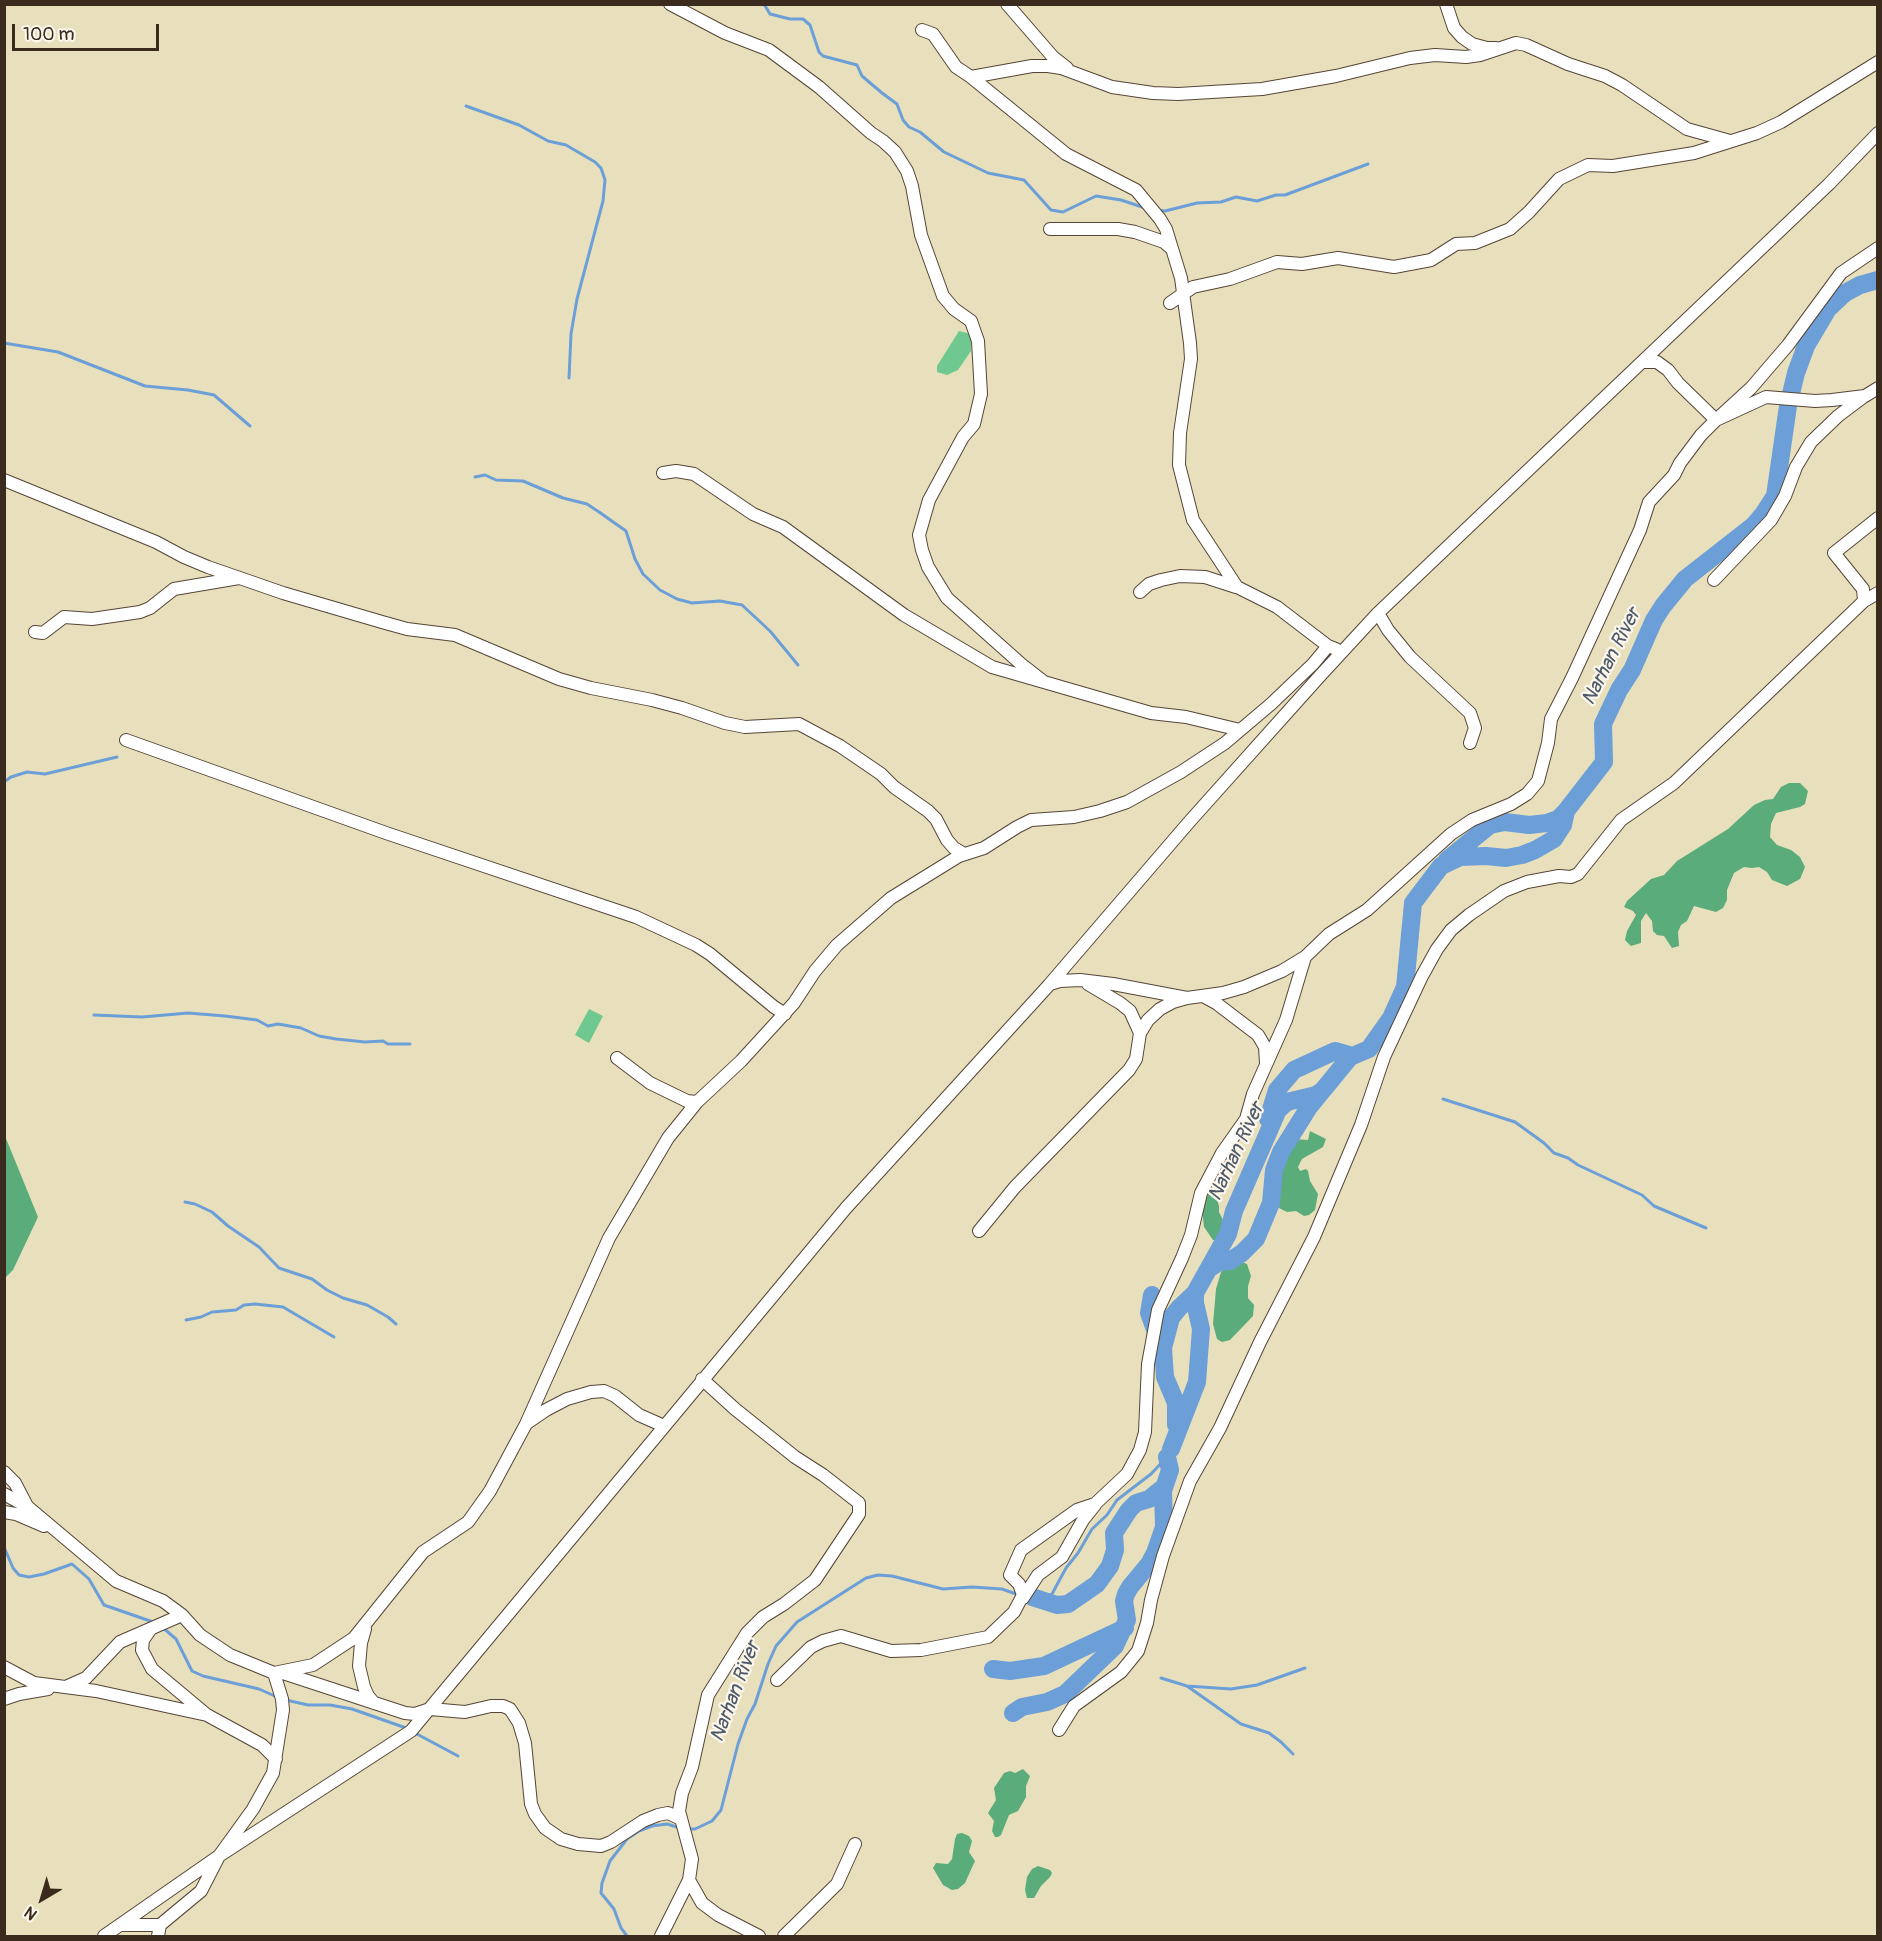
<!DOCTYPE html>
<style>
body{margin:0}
#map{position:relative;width:1882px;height:1941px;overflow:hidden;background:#e8e0bc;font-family:Pangolin,sans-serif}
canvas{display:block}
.frame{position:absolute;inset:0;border:6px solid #3b2a1e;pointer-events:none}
.north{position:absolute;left:12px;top:1869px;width:60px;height:60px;-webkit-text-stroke:4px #fbf7ec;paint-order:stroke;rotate:218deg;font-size:16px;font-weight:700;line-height:24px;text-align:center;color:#3b2a1e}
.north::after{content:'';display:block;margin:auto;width:21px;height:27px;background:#3b2a1e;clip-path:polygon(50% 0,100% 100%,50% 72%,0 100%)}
.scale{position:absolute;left:12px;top:24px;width:147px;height:27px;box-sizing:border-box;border:3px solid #3b2a1e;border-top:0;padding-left:8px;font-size:18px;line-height:21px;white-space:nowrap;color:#3b2a1e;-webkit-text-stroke:4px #fbf7ec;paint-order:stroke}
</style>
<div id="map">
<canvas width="1882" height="1941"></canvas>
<div class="frame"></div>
<div class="north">N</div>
<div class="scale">100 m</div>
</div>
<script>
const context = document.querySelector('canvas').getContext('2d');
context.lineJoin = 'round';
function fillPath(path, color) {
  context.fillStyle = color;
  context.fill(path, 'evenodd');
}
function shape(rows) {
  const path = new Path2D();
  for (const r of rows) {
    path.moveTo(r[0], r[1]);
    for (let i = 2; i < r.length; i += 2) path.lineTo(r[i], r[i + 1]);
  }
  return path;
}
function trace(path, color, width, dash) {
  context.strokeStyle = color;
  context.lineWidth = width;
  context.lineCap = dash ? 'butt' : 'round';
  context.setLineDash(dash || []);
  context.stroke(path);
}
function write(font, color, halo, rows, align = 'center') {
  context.font = font + ' Pangolin,sans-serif';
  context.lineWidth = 4.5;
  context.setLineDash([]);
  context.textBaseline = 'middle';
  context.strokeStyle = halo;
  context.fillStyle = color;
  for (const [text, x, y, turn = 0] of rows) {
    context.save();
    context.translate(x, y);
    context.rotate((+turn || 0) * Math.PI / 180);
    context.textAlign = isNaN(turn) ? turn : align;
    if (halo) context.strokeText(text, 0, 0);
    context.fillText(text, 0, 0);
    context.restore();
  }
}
fillPath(shape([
 [959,331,971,334,971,351,958,370,947,375,937,372,937,366],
 [589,1009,603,1016,589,1043,575,1035]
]), '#6ec88f');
fillPath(shape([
 [1789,783,1800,783,1808,791,1805,804,1800,807,1776,813,1771,824,1770,837,1777,845,1791,850,1800,857,1805,867,1800,879,1787,886,1772,880,1767,872,1759,867,1752,868,1744,867,1734,873,1727,890,1727,900,1723,908,1716,912,1694,906,1687,921,1681,925,1678,932,1679,946,1672,948,1664,936,1657,935,1653,931,1652,921,1646,913,1641,921,1641,943,1631,946,1625,940,1627,931,1636,915,1633,911,1624,907,1627,901,1651,879,1664,875,1677,861,1728,829,1754,805,1765,800,1773,799,1781,787],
 [1310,1131,1326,1139,1323,1147,1302,1159,1298,1167,1300,1171,1306,1169,1308,1171,1310,1181,1318,1194,1315,1210,1309,1215,1304,1216,1296,1211,1287,1212,1279,1208,1277,1174,1282,1154,1290,1141,1293,1139,1308,1140],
 [5,1136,38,1217,13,1270,5,1278],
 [1209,1192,1215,1193,1219,1206,1219,1212,1224,1222,1222,1232,1218,1240,1213,1240,1204,1227,1202,1209],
 [1242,1262,1247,1264,1251,1276,1248,1286,1248,1298,1254,1305,1253,1316,1230,1340,1222,1342,1217,1339,1213,1324,1216,1289,1221,1272,1225,1267],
 [1023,1769,1030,1776,1026,1786,1026,1797,1018,1811,1009,1815,1001,1835,998,1837,995,1837,992,1831,994,1821,988,1813,996,1800,994,1788,1004,1773,1010,1771,1015,1773],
 [962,1833,969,1836,972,1841,969,1852,975,1861,965,1883,958,1889,952,1890,943,1885,933,1868,936,1863,948,1864,952,1859,955,1839,957,1834],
 [1038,1866,1050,1870,1052,1873,1050,1877,1041,1886,1034,1898,1027,1898,1025,1890,1027,1877,1032,1869]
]), '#5aac7a');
trace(shape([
 [764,4,770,14,790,19,803,19,810,25,819,52,823,56,857,65,862,76,882,93,897,104,903,120,909,127,920,132,944,152,988,173,1024,180,1051,210,1063,212,1096,196,1121,200,1145,208],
 [466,106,519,125,548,141,566,145,595,162,601,168,605,180,603,201,577,299,571,334,569,378],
 [1157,210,1165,211,1197,203,1221,202,1236,197,1257,201,1276,195,1285,195,1368,164],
 [4,343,58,352,145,386,188,390,214,395,250,426],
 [475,477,485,475,496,480,523,481,563,498,587,504,599,512,626,531,635,559,643,574,660,590,677,599,692,603,720,601,742,605,770,631,798,665],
 [4,782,11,777,27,772,45,774,117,757],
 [94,1015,142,1017,188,1013,225,1016,257,1020,268,1026,278,1024,301,1028,319,1036,336,1039,365,1042,383,1041,388,1044,410,1044],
 [1443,1099,1515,1122,1544,1143,1554,1153,1568,1158,1578,1165,1642,1195,1654,1206,1706,1228],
 [185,1202,195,1204,212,1212,228,1226,259,1247,279,1268,312,1279,327,1290,343,1298,367,1305,388,1317,396,1324],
 [186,1320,201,1317,212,1312,236,1310,244,1305,255,1304,283,1307,334,1337],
 [4,1547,13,1568,19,1575,29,1577,44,1574,72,1564,89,1579,104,1605,153,1622],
 [1031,1596,1043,1598,1052,1594,1066,1568,1078,1553,1092,1529,1107,1515,1117,1500,1151,1474,1167,1457,1171,1449],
 [162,1627,176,1639,192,1671,203,1676,259,1689,277,1697],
 [1161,1678,1187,1686,1231,1689,1257,1685,1305,1668],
 [1187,1686,1241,1724,1269,1733,1281,1742,1293,1754],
 [286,1700,308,1705,330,1705,352,1709,409,1729],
 [415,1733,458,1756],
 [687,1829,695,1829,712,1821,721,1810,738,1744,747,1719,755,1704,768,1664,776,1646,797,1622,866,1578,878,1575,892,1576,943,1589,972,1587,1002,1589,1019,1595],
 [627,1936,621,1928,614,1909,601,1893,602,1883,610,1861,627,1839,639,1831,652,1826,667,1824,680,1828]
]), '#6c9fd8', 3);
trace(shape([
 [1447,860,1490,825,1505,822,1529,825,1547,823,1558,819,1566,811],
 [1268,1119,1277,1090,1294,1070,1335,1051,1352,1056],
 [1210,1268,1219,1262,1230,1261,1242,1253,1256,1239,1271,1203,1274,1170,1281,1152,1309,1107,1322,1091],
 [1152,1295,1149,1313,1158,1338],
 [1176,1425,1176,1403,1165,1377,1163,1348,1171,1318,1179,1308,1195,1293],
 [1171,1449,1197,1382,1201,1329,1195,1303,1195,1293,1228,1234,1234,1211,1278,1110,1287,1102,1316,1095,1323,1090,1350,1057,1369,1049,1391,1018,1405,987,1413,903,1441,866,1460,857,1486,856,1506,858,1522,855,1535,850,1554,839,1563,825,1566,811,1604,762,1603,724,1619,690,1632,670,1654,620,1663,606,1685,579,1754,525,1764,513,1775,496,1788,406,1796,373,1806,346,1828,309,1845,293,1860,285,1878,280],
 [1032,1597,1057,1605,1068,1604,1097,1584,1110,1566,1115,1550,1114,1533,1129,1510,1136,1503,1149,1499,1164,1487],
 [993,1669,1010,1671,1044,1666,1125,1628],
 [1013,1713,1022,1707,1047,1702,1065,1694,1115,1646,1127,1620,1124,1601,1126,1594,1130,1587,1149,1564,1155,1553,1164,1527,1163,1491,1170,1470,1167,1457]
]), '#6c9fd8', 18);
const minor = shape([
 [670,4,725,33,769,50,819,87,871,133,883,141,895,152,907,171,912,186,921,235,943,296,954,309,971,321,978,341,981,394,974,424,963,437,929,500,919,535,922,550,928,567,947,598,1021,664,1044,682],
 [1007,4,1053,57,1067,68],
 [1446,4,1454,28,1462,37,1472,44,1487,48,1496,48],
 [922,30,933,34,956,67,971,77,1032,66,1048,66,1061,68,1112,87,1153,93,1178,94,1262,89,1336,76,1410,58,1435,55,1466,57,1480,55,1516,43,1526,45,1568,64,1605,76,1622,85,1687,129,1730,141],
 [971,77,1066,154,1136,190,1160,219,1166,229,1181,278,1190,343,1191,359,1180,433,1179,465,1193,520,1237,587,1277,607,1328,646,1336,649],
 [1050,229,1118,229,1135,232,1164,242,1172,249],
 [1170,303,1193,287,1230,279,1277,262,1302,264,1338,258,1394,267,1431,260,1456,244,1475,243,1510,229,1529,212,1559,179,1588,165,1613,166,1694,153,1757,133,1781,122,1878,62],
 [1642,362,1657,362,1668,370,1678,383,1716,420,1751,388,1788,345,1841,273,1878,248],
 [663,473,676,471,694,474,753,514,783,527,904,615,992,667,1151,713,1186,717,1240,730],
 [4,480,156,542,184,557,208,567,283,593,382,622,407,629,455,635,559,679,591,688,652,700,682,708,725,723,745,727,799,724,840,746,881,774,894,787,928,811,936,819,947,840,954,848,964,854],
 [1714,580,1771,520,1785,496,1796,467,1811,442,1838,416,1862,398],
 [1140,592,1149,584,1161,580,1180,576,1205,577,1236,587],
 [1864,601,1878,593],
 [1378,613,1388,630,1410,657,1470,713,1475,728,1470,743],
 [35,632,43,633,64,617,92,619,140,612,150,608,174,589,239,578],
 [126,740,386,833,636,917,696,945,710,954,774,1007,785,1014],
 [1050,984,1060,981,1080,980,1113,984,1187,998,1223,993,1244,987,1282,971,1305,957],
 [1088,984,1120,1003,1130,1011,1140,1033],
 [1203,996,1216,1003,1258,1035,1265,1047,1266,1063],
 [617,1058,650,1083,687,1101,697,1102],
 [979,1231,1015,1187,1129,1070,1136,1059,1140,1033,1148,1020,1160,1009,1173,1002,1187,998],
 [527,1423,546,1410,567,1399,591,1392,604,1391,615,1396,639,1415,664,1426],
 [4,1472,15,1483,27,1506],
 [4,1494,28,1507,116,1581,163,1601,182,1615,200,1635,230,1655,274,1673],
 [4,1512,16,1514,44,1526],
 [1023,1598,1038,1575,1062,1557,1083,1520,1095,1505],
 [365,1629,361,1643,359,1666,364,1687,368,1696,374,1703],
 [150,1630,143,1640,142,1650,152,1669,207,1715,262,1745,276,1759],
 [4,1667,34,1683,96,1691,207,1715],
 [280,1672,405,1713,415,1714,430,1709,465,1712,491,1706,503,1706,510,1709,519,1723,525,1743,531,1804,535,1814,545,1828,561,1839,578,1844,601,1846,611,1842,643,1821,658,1815,668,1813,681,1819],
 [777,1680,811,1647,823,1641,841,1636,891,1651,921,1650,988,1637,1014,1612,1023,1595,1019,1584,1010,1575,1021,1550,1077,1510,1095,1504,1127,1474,1140,1450,1145,1432,1148,1364,1158,1310,1182,1258,1191,1235,1201,1193,1222,1153,1246,1119,1253,1094,1286,1020,1305,957,1329,934,1367,910,1451,834,1472,820,1511,804,1527,794,1538,781,1548,743,1551,719,1572,678,1640,530,1649,502,1674,475,1680,463,1701,435,1716,420,1766,397,1815,401,1832,400,1865,396,1878,388],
 [68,1686,86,1678,120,1642,182,1615],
 [4,1699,19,1694,48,1689],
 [1059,1730,1074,1706,1121,1672,1138,1651,1147,1623,1151,1600,1163,1556,1190,1481,1220,1428,1260,1342,1314,1237,1361,1125,1384,1057,1422,976,1437,949,1451,930,1469,915,1504,891,1527,882,1559,876,1571,877,1578,874,1621,820,1674,783,1864,601,1863,589,1834,553,1878,518],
 [689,1880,702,1903,718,1915,759,1936],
 [120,1925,160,1925],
 [104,1936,219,1856,411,1731,846,1208,1049,985,1190,821,1318,678,1378,613,1829,184,1878,133],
 [158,1936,160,1925,201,1891,219,1856,253,1809,273,1773,283,1710,282,1699,274,1673,313,1665,354,1638,423,1552,468,1522,490,1491,526,1424,609,1238,668,1138,697,1102,741,1061,794,1003,815,971,837,945,891,898,959,856,984,848,1017,827,1031,820,1074,817,1100,811,1127,802,1181,772,1225,743,1271,704,1313,664,1328,646],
 [661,1936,689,1880,692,1859,679,1811,682,1793,692,1767,708,1695,747,1633,763,1617,784,1604,815,1580,859,1514,859,1503,823,1475,795,1457,735,1409,702,1379],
 [784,1936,837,1884,855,1844]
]);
trace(minor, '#554536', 14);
trace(minor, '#fff', 12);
write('italic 20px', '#4f5968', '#fbf7ec', [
 ["Narhan River",1612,657,-63],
 ["Narhan River",1237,1152,-65],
 ["Narhan River",736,1692,-69]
]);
</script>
